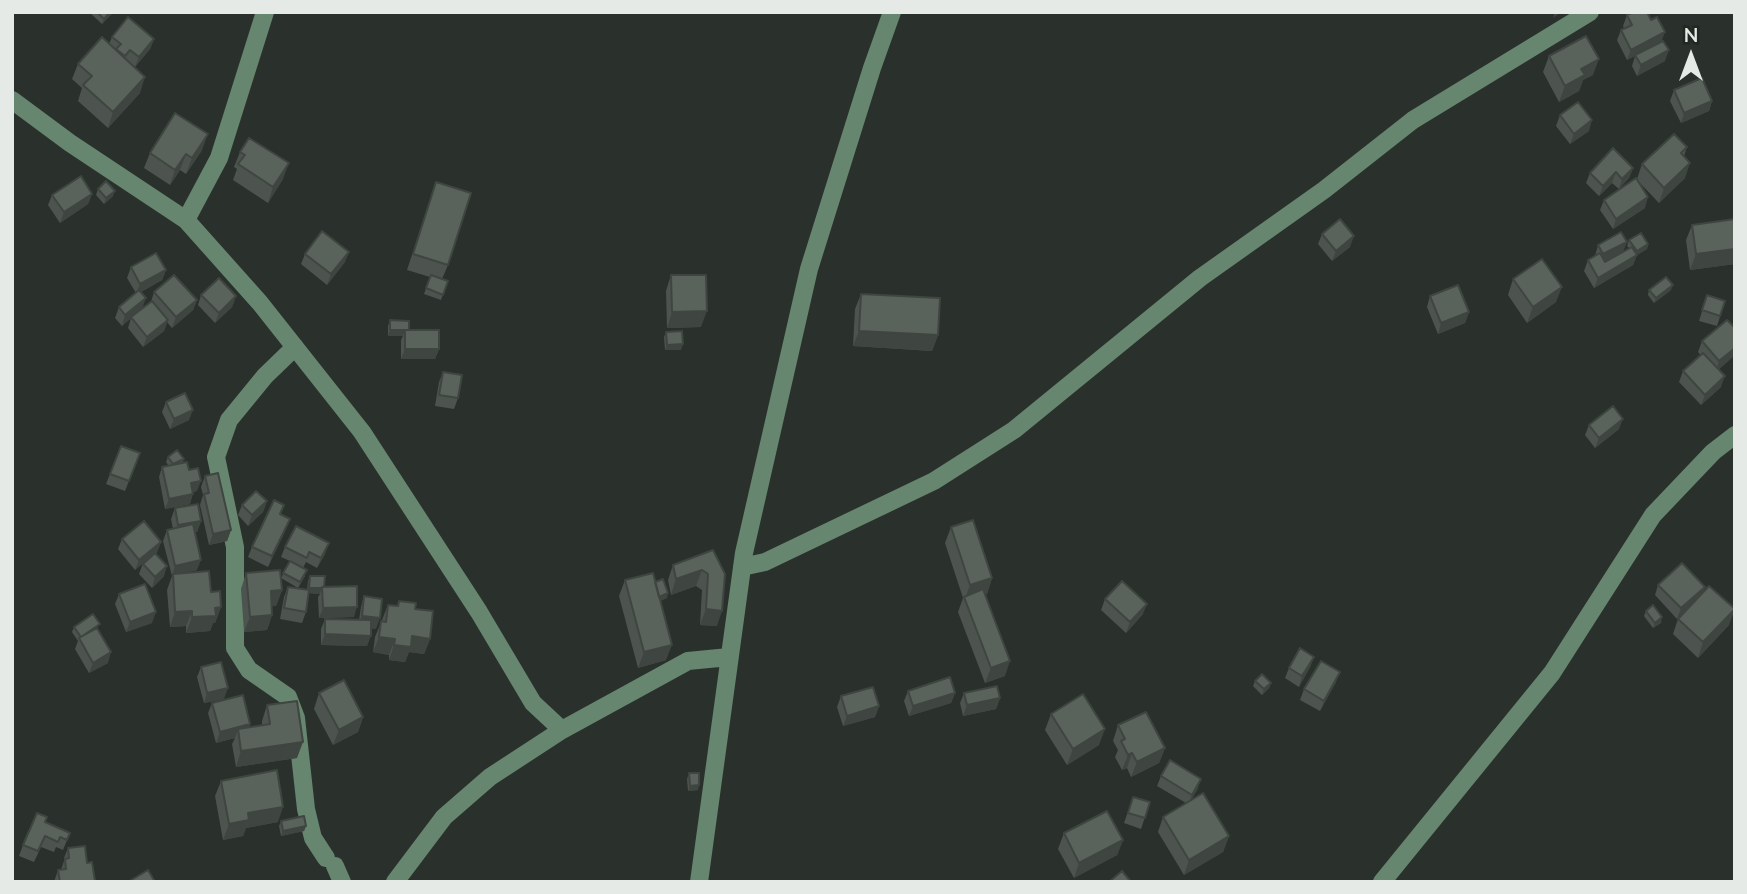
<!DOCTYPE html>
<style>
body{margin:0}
#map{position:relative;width:1747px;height:894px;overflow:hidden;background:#2a312c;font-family:Lato,sans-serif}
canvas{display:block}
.frame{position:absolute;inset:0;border:14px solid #e5eae6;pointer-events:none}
.north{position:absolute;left:1656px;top:21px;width:70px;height:70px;-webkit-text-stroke:5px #212822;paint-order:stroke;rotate:0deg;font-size:19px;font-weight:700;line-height:28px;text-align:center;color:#e5eae6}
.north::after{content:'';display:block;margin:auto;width:24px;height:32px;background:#e5eae6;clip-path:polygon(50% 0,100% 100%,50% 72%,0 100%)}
</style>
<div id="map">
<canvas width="1747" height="894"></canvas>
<div class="frame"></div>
<div class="north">N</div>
</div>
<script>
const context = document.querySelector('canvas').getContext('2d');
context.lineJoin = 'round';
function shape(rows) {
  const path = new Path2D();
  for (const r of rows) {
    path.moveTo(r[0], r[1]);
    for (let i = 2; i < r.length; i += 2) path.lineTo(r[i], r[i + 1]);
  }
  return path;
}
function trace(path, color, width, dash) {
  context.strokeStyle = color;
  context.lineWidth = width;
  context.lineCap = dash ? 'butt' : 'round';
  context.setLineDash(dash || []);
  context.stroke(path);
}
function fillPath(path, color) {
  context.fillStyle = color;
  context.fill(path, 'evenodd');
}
trace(shape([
 [12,100,70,143,186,220,260,303,362,432,479,612,533,703,562,730,688,661,729,657],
 [186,220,219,158,265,12],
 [295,347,265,376,229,420,216,457,235,547,235,648,249,670,288,697,296,718,306,809,313,838,326,858],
 [742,567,765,562,934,481,1014,430,1200,278,1324,190,1413,120,1590,12],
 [335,866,342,882],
 [395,882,444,817,490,777,562,730],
 [699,882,744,553,809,269,872,68,892,12],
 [1382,882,1552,673,1653,515,1713,452,1735,435]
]), '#67866f', 18);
fillPath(shape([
 [89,12,112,12,102,24],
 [1627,15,1662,42,1665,61,1637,76,1632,66,1635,56,1627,60,1617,40,1621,30,1624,28,1623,26],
 [112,37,154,39,150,49,135,67,140,93,108,128,78,101,82,88,72,79,78,64,109,44],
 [1549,56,1593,75,1583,80,1579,91,1559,102,1543,72],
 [1674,90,1712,101,1709,111,1681,123,1670,101],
 [1560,115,1589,131,1570,144,1556,126],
 [1687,147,1684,156,1685,178,1659,203,1639,182,1645,208,1613,229,1600,210,1604,200,1637,179,1642,164],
 [202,150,186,174,180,170,170,185,144,168,150,153],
 [240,152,283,179,268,203,233,180,237,169,234,167],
 [1633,168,1629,178,1619,189,1612,183,1599,196,1586,183,1590,173],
 [436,182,448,265,442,279,448,281,441,300,424,294,430,277,407,270],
 [98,189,113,196,104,204,96,195],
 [92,194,88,204,60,223,48,205,52,195],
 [1735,219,1735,264,1690,270,1686,240,1692,225],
 [1322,234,1350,247,1332,261,1318,244],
 [1629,240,1648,244,1647,249,1637,255,1633,265,1594,288,1584,271,1588,260,1595,256,1598,245,1623,252,1629,248,1627,246],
 [305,254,345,262,327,285,301,264],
 [131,267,166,270,162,280,141,292,143,308,151,302,154,292,197,300,193,310,172,328,167,322,164,331,143,347,128,328,131,318,122,326,115,318,119,307,136,293,127,278],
 [671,275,701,327,667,328,666,291],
 [1513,279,1556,302,1527,323,1508,295],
 [1649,290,1671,290,1654,303,1648,295],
 [861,294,938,335,932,351,853,346,855,309],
 [201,295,236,296,232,307,215,323,198,305],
 [1707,295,1725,301,1717,326,1699,321],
 [1430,296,1469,312,1465,323,1438,334,1427,307],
 [390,320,409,330,439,349,435,359,401,359,401,340,403,336,388,336,388,326],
 [1735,328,1735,355,1719,369,1721,387,1701,405,1679,382,1683,371,1701,355,1698,352,1702,341],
 [666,332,681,350,665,350,664,337],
 [443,372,458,398,454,409,435,406,439,382],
 [166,402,189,420,170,429,162,412],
 [1589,425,1619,429,1595,448,1585,435],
 [121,446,140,453,125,491,106,484],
 [168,457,184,459,182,463,189,470,197,491,193,492,190,504,165,509,159,477,162,467,168,465,166,462],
 [205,476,231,530,227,541,209,545,200,505,203,495,201,487],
 [267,501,263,512,248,526,238,515,242,505],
 [175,508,201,521,197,532,195,532,197,570,184,573,211,592,221,607,215,623,213,623,210,631,186,633,186,626,170,627,167,590,172,576,163,541,167,530,173,529,171,519],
 [280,514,286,529,268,567,248,557,252,547],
 [951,527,992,578,987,594,985,594,1005,676,985,683,958,612,963,598,945,543],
 [122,539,161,542,157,552,155,554,164,576,152,588,139,574,143,563,135,570,118,549],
 [285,547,325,554,317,568,306,562,303,568,305,576,298,588,281,578,290,561,281,557],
 [713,550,717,626,700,625,702,590,696,586,671,595,668,580,673,565],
 [246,573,282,590,276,606,272,606,272,615,267,630,244,632,241,589],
 [310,576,324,587,354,617,319,618,318,597,320,594,309,593,306,612,302,623,280,619,284,597,288,587,307,590,308,581],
 [625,580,667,598,660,601,666,660,638,668,619,596],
 [1658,585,1705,587,1702,593,1729,625,1698,658,1673,634,1678,619,1684,613,1677,619,1655,595],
 [119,594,152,623,126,632,115,604],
 [364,596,376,629,371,628,367,646,321,645,321,629,325,619,359,620,361,607],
 [1105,599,1143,614,1126,633,1101,610],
 [399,601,415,609,430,639,424,654,409,652,405,662,389,660,389,655,373,652,375,637,388,605,397,606],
 [1646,611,1661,623,1653,628,1644,616],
 [74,627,98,629,108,663,89,673,75,649,78,641,72,632],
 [1314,657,1310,667,1299,687,1285,678,1289,668],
 [201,667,224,699,204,703,197,677],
 [1255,681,1271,683,1269,688,1262,695,1253,686],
 [1336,682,1320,711,1300,700,1304,689],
 [908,691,955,693,951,703,909,716,904,701],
 [319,693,363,717,358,732,333,745,314,709],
 [964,693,1000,698,996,709,963,716,960,703],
 [841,696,879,706,875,717,843,726,837,707],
 [212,703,250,724,249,727,262,725,262,721,267,705,297,758,236,767,232,744,235,738,216,743,208,713],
 [1051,714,1099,745,1067,765,1045,730],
 [1118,725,1165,748,1159,763,1131,777,1127,768,1122,770,1115,757,1118,750,1113,741],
 [689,773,698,790,688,791,687,779],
 [1161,776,1201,779,1197,790,1191,800,1229,836,1223,852,1184,875,1158,832,1163,817,1186,803,1157,786],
 [221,781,278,822,246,828,243,836,223,840,215,796],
 [1133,797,1150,802,1141,829,1124,823],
 [281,821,306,826,304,831,281,836,279,826],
 [46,822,70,833,63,850,56,847,54,852,41,847,34,862,19,856,23,845],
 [1064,833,1123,840,1117,855,1074,878,1058,849],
 [68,848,87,863,94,882,54,882,58,870,61,870,64,861,64,858]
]), '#4d544f');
fillPath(shape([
 [110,12,112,12,112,14,102,24,104,19],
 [1555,12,1561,12,1553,18],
 [1665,32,1661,43,1627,60,1631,50],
 [154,39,150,49,135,67,139,57],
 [1669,50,1665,61,1637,76,1641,65],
 [1599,59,1593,75,1583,80,1579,91,1559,102,1565,86,1581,69],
 [145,77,140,93,108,128,113,112],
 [1712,101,1709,111,1681,123,1684,113],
 [1592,120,1589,131,1570,144,1574,134],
 [208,134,202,150,186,174,192,158],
 [186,154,180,170,170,185,175,170],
 [289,163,283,179,268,203,273,187],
 [1690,163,1685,178,1659,203,1664,188],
 [1633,168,1629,178,1619,189,1622,179],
 [1616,172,1612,183,1599,196,1603,186],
 [115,191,113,196,104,204,106,198],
 [92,194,88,204,60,223,64,212],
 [1648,197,1645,208,1613,229,1616,219],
 [1354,236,1350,247,1332,261,1336,251],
 [1627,242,1623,252,1600,265,1603,254],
 [1648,244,1647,249,1637,255,1633,265,1594,288,1598,278,1635,256,1637,251],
 [1735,249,1735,264,1690,270,1696,254],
 [349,252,345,262,327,285,331,274],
 [166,270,162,280,136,294,140,284],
 [1673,285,1671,290,1654,303,1656,298],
 [1562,287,1556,302,1527,323,1533,307],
 [236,296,232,307,215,323,219,313],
 [146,298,142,309,122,326,125,315],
 [197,300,193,310,172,328,176,317],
 [707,311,701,327,667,328,672,312],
 [1469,312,1465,323,1438,334,1441,323],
 [168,320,164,331,143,347,147,337],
 [390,330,405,330,403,336,388,336],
 [859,331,938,335,932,351,853,346],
 [683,344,681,350,665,350,667,345],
 [1735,348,1735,355,1716,372,1719,361],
 [405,349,439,349,435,359,401,359],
 [1725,376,1721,387,1701,405,1705,395],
 [193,410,189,420,170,429,174,419],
 [1623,419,1619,429,1595,448,1599,438],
 [201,481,197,491,188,493,191,483],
 [193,494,190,504,165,509,169,499],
 [267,501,263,512,248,526,252,515],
 [290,519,286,529,268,567,272,556],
 [201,521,197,532,174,536,178,525],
 [231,530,227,541,209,545,213,534],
 [161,542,157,552,135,570,139,560],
 [329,543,325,554,317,568,321,558],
 [201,560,197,570,173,576,173,574,172,576,175,566],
 [167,566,164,576,152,588,155,577],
 [702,570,696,586,671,595,676,579],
 [992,578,987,594,964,601,970,585],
 [1705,587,1701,597,1677,619,1681,608],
 [309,588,322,588,320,594,307,593],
 [282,590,276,606,265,607,271,591],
 [668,593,667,598,657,602,659,597],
 [1147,604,1143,614,1126,633,1130,622],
 [221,607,215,623,213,623,210,631,186,633,192,617,215,608],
 [357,607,354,617,319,618,323,608],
 [706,609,722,611,717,626,700,625],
 [1735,609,1729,625,1698,658,1703,642],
 [192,611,186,626,170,627,175,612],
 [156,612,152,623,126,632,130,622],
 [272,615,267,630,244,632,250,617],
 [362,616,380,618,376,629,358,626],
 [1662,617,1661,623,1653,628,1655,623],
 [325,634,371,636,367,646,321,645],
 [412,636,430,639,424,654,409,652,405,662,389,660,394,645],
 [379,637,395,639,389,655,373,652],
 [672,645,666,660,638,668,644,652],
 [111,652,108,663,89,673,93,663],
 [1314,657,1310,667,1299,687,1302,676],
 [1010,661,1005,676,985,683,991,668],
 [1340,672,1336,682,1320,711,1324,701],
 [1271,683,1269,688,1262,695,1264,689],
 [228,688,224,699,204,703,207,693],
 [955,693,951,703,909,716,913,706],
 [1000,698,996,709,963,716,967,705],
 [879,706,875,717,843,726,847,716],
 [363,717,358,732,333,745,339,730],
 [250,724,246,735,238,729,235,738,216,743,220,732],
 [1105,729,1099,745,1067,765,1073,749],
 [303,742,297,758,236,767,241,751],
 [1165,748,1159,763,1131,777,1137,762],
 [1132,753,1127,768,1122,770,1128,755],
 [1201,779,1197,790,1188,805,1192,795],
 [699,785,698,790,688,791,690,786],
 [283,807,278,822,246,828,243,836,223,840,229,824,248,813],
 [306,826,304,831,281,836,283,831],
 [1229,836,1223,852,1184,875,1189,860],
 [1123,840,1117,855,1074,878,1079,863]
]), '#3f4540');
const building = shape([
 [97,12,110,12,104,19,97,12],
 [1633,12,1647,12,1651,20,1657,17,1665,32,1631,50,1621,30,1632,25,1627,15,1633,12],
 [128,17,154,39,139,57,130,50,125,56,116,49,121,44,112,37,128,17],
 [1586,36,1599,59,1581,69,1585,75,1565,86,1549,56,1586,36],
 [102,37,145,77,113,112,83,85,92,76,78,64,102,37],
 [1663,41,1669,50,1641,65,1635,55,1663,41],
 [1702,78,1712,101,1684,113,1674,90,1702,78],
 [1578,102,1592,120,1574,134,1560,115,1578,102],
 [175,113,208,134,192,158,186,154,175,170,150,153,175,113],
 [1674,134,1687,147,1681,153,1690,163,1664,188,1642,164,1674,134],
 [249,138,289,163,273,187,238,164,245,155,240,152,249,138],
 [1613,148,1633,168,1622,179,1616,172,1603,186,1590,173,1613,148],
 [81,176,92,194,64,212,52,195,81,176],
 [1636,178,1648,197,1616,219,1604,200,1636,178],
 [106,181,115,191,106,198,98,189,106,181],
 [436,182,471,193,448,265,413,254,436,182],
 [1340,219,1354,236,1336,251,1322,234,1340,219],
 [1735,219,1735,249,1696,254,1692,225,1735,219],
 [322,231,349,252,331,274,305,254,322,231],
 [1621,232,1627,242,1603,254,1598,245,1621,232],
 [1641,233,1648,244,1637,251,1629,240,1641,233],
 [1632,247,1637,255,1598,278,1588,260,1600,253,1605,262,1632,247],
 [156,253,166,270,140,284,131,267,156,253],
 [1542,259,1562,287,1533,307,1513,279,1542,259],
 [174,275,197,300,176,317,154,292,174,275],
 [431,275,448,281,443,295,426,288,431,275],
 [671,275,706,275,707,311,672,312,671,275],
 [1666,277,1673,285,1656,298,1649,290,1666,277],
 [219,278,236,296,219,313,201,295,219,278],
 [1458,285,1469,312,1441,323,1430,296,1458,285],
 [139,290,146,298,125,315,119,307,139,290],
 [861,294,940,298,938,335,859,331,861,294],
 [1707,295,1725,301,1720,316,1702,310,1707,295],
 [152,301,168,320,147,337,131,317,152,301],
 [390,320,409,321,409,330,390,330,390,320],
 [1727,320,1735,328,1735,348,1719,361,1702,341,1727,320],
 [405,330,439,330,439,349,405,349,405,330],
 [682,331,683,344,667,345,666,332,682,331],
 [1703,353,1725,376,1705,395,1683,371,1703,353],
 [443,372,462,375,458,398,439,395,443,372],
 [185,393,193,410,174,419,166,402,185,393],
 [1613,406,1623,419,1599,438,1589,425,1613,406],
 [121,446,140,453,129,481,110,474,121,446],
 [177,450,184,459,173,464,168,457,177,450],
 [187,462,189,470,198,468,201,481,191,483,193,494,169,499,162,467,187,462],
 [218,473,231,530,213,534,204,494,209,493,205,476,218,473],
 [256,491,267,501,252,515,242,505,256,491],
 [274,500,284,505,280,514,290,519,272,556,252,547,274,500],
 [198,504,201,521,178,525,175,508,198,504],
 [973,520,992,578,970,585,951,527,973,520],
 [144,521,161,542,139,560,122,539,144,521],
 [193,524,201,560,175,566,167,530,193,524],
 [296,526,329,543,321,558,309,552,307,558,285,547,296,526],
 [713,550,725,574,722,611,706,609,708,574,702,570,676,579,673,565,713,550],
 [155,553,167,566,155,577,143,564,155,553],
 [290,561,307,570,300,582,283,573,290,561],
 [1682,563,1705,587,1681,608,1658,585,1682,563],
 [280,570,282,590,271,591,272,615,250,617,246,573,280,570],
 [209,571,211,592,220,591,221,607,215,608,216,616,192,617,192,611,175,612,173,574,209,571],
 [653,573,672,645,644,652,625,580,653,573],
 [310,576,325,576,324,587,322,587,322,588,309,588,310,576],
 [663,579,668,593,659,597,655,582,663,579],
 [1122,581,1147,604,1130,622,1105,599,1122,581],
 [145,584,156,612,130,622,119,594,145,584],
 [357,586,357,607,323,608,322,587,357,586],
 [1709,586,1735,609,1703,642,1678,619,1709,586],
 [288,587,309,590,306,612,284,608,288,587],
 [983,589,1010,661,991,668,964,597,983,589],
 [364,596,382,599,380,618,362,616,364,596],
 [399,601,416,603,415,609,433,611,430,639,412,636,411,647,394,645,395,639,379,637,381,621,386,622,388,605,398,606,399,601],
 [1653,605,1662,617,1655,623,1646,611,1653,605],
 [93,614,100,624,81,637,74,627,93,614],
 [325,619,371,620,371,636,325,634,325,619],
 [97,628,111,652,93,663,79,638,97,628],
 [1300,648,1314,657,1302,676,1289,668,1300,648],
 [1321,661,1340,672,1324,701,1304,689,1321,661],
 [221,662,228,688,207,693,201,667,221,662],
 [1262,674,1271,683,1264,689,1255,681,1262,674],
 [950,677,955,693,913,706,908,691,950,677],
 [344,680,363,717,339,730,319,693,344,680],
 [997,686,1000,698,967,705,964,693,997,686],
 [873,687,879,706,847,716,841,696,873,687],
 [1083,694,1105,729,1073,749,1051,714,1083,694],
 [243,695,250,724,220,732,212,703,243,695],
 [297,701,303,742,241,751,238,729,270,724,267,705,297,701],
 [1146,712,1165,748,1137,762,1132,753,1128,755,1121,741,1125,739,1118,725,1146,712],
 [1170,760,1201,779,1192,795,1161,776,1170,760],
 [277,770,283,807,248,813,249,820,229,824,221,781,277,770],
 [689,773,699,773,699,785,690,786,689,773],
 [1203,793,1229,836,1189,860,1163,817,1203,793],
 [1133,797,1150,802,1145,818,1128,813,1133,797],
 [1107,811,1123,840,1079,863,1064,833,1107,811],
 [37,813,47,817,45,822,70,833,67,840,60,837,58,842,45,836,38,851,23,845,37,813],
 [304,816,306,826,283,831,281,821,304,816],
 [85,846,87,863,92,862,95,881,60,882,58,870,66,869,65,859,69,858,68,848,85,846],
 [148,870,155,882,128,882,148,870],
 [1122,871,1131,882,1109,882,1122,871]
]);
fillPath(building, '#5a625c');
trace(building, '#3f4540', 2);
</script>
